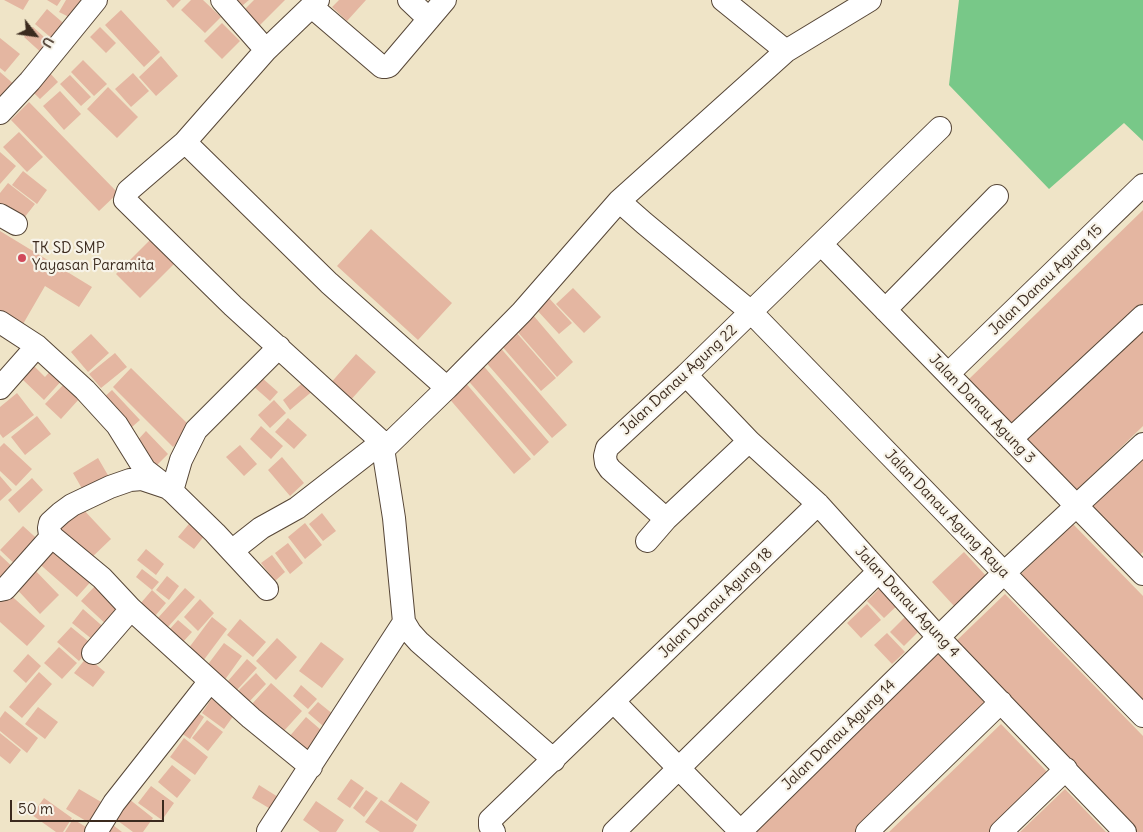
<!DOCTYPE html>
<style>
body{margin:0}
#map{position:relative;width:1143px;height:832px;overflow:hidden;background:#efe4c7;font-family:Delius,sans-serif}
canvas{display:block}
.north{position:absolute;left:10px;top:10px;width:50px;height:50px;-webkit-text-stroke:4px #f7f3e8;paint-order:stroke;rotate:120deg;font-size:14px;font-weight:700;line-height:20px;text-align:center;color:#3b2a1e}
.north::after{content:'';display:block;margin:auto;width:18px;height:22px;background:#3b2a1e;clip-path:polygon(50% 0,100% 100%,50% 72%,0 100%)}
.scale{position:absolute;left:10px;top:800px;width:154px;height:22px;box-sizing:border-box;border:2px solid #3b2a1e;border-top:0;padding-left:6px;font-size:15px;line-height:18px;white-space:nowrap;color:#3b2a1e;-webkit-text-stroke:4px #f7f3e8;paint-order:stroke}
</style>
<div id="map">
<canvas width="1143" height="832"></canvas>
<div class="north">U</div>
<div class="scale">50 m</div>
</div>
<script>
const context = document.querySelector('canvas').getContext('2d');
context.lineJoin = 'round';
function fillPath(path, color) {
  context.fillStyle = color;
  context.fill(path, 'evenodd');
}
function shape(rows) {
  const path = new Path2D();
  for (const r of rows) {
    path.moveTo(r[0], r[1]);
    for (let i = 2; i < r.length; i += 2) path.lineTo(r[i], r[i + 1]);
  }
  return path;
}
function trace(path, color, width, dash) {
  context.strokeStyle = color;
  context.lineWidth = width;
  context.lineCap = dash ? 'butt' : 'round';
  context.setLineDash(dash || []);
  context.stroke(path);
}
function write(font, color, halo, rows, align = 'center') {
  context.font = font + ' Delius,sans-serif';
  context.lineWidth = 4.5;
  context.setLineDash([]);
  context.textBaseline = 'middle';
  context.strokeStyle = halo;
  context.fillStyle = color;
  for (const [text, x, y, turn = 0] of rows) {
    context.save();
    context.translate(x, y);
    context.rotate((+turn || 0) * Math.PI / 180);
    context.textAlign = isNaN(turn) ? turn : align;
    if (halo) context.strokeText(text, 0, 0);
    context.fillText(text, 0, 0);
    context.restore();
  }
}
fillPath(shape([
 [959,0,1143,0,1143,141,1124,123,1049,189,949,85]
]), '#78c888');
fillPath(shape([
 [4,0,29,0,23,10],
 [47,0,61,0,57,6],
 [66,0,88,0,77,21,59,12],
 [166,0,181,0,173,8],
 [191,0,203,0,221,17,205,33,181,10],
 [228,0,249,0,237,10],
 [254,0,285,0,253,32,237,17],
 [339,0,366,0,347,21,332,7],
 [47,9,68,27,56,42,35,24],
 [121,10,160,52,144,67,105,25],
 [222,23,240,41,222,59,204,41],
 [33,27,54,46,45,56,24,37],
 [100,27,116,43,106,53,90,37],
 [0,38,20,54,5,72,0,68],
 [161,56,178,76,156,96,139,77],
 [83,60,107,84,94,96,71,72],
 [0,72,16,86,0,104],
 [50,73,58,82,40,99,31,90],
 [133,73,149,91,131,107,115,89],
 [70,75,91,97,81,106,60,84],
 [108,87,138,117,117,138,87,109],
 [60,91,81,114,64,130,43,106],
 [29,102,118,193,99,211,11,120],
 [19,132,43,157,27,172,3,147],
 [0,152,16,166,0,184],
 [23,171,47,190,37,204,12,185],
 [8,183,35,204,20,223,0,209,0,193],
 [1143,210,1143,309,1017,431,968,380],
 [371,229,452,303,418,340,337,266],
 [0,231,92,287,79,307,45,286,19,331,0,320],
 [152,238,176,262,140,298,116,274],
 [573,288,601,317,584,333,556,304],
 [547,296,572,323,559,334,535,308],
 [533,315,573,362,557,377,516,330],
 [1143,326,1143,426,1076,491,1026,440],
 [515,331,556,378,541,391,500,344],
 [91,334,109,353,88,372,71,352],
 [498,345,567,425,552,438,483,359],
 [115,353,127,367,101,388,89,374],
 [356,354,376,372,348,403,329,385],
 [481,363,549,442,534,456,465,377],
 [34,366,45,377,53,368,64,378,44,400,22,379],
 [131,368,192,428,173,447,113,387],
 [261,377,278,392,270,401,253,386],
 [307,379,315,389,290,410,283,400],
 [464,381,531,459,514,474,447,396],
 [65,383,80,398,61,419,45,404],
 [112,390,140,420,125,433,101,400],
 [17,393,34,415,3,438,0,434,0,407],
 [274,400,286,413,270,428,258,415],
 [37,416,51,434,25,455,11,437],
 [288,418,307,435,294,449,275,432],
 [261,426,283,446,271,459,250,439],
 [146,431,168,454,155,467,134,444],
 [4,443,32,469,16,486,0,471,0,447],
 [240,445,257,464,244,476,226,457],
 [1143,452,1143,552,1135,559,1086,508],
 [282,457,304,483,290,496,268,470],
 [98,458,109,477,84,492,73,473],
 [0,476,12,490,0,501],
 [32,478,43,490,19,513,8,500],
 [81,507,111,539,87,562,57,530],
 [322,513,336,531,323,541,309,524],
 [193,519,208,531,194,549,178,537],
 [305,523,322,545,305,559,288,537],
 [1073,524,1143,596,1143,704,1020,575],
 [23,526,44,545,21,570,0,550],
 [53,539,95,577,77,597,35,560],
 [288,543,303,563,290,574,275,553],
 [146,549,164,564,156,575,137,560],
 [964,552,987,577,954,606,932,582],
 [0,555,18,572,0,585],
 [272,555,285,572,275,581,261,563],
 [30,565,59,595,40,614,11,583],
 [142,569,159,582,152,590,136,577],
 [167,576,179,586,169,600,156,590],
 [883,585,900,603,884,618,867,601],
 [95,586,122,610,108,626,81,601],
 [185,588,195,597,167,628,157,619],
 [152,590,166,603,155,616,140,604],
 [6,591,45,626,27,646,0,622,0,598],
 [1005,594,1143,736,1143,832,1132,832,952,645],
 [200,599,214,613,198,631,184,617],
 [867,604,881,620,861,638,847,623],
 [83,609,108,631,98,644,72,623],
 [909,613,923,627,904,646,890,632],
 [212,617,227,629,203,661,188,649],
 [240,619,266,642,253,657,227,635],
 [178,620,192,632,182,643,168,631],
 [71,627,93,645,79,661,57,642],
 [887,633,905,652,892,664,874,645],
 [277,638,297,657,276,680,256,661],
 [321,642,344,659,322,688,299,671],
 [224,643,242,656,224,681,206,667],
 [59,647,77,663,62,679,44,663],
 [28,654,41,666,26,683,13,671],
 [938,654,987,705,857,832,754,832],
 [87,657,105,672,93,687,74,673],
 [247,659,257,668,237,690,228,681],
 [39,672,52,684,22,718,9,707],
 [256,673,266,684,248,703,237,692],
 [271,683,302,711,283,732,252,704],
 [301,685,317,699,308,709,293,696],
 [216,692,239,708,224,729,202,713],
 [318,702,339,719,329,731,308,713],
 [38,707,58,722,45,739,25,724],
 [192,709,204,717,190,739,178,731],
 [5,711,38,738,27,753,0,731,0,718],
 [306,717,328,736,311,756,289,737],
 [207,720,223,732,208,751,192,738],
 [1001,724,1050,775,991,832,889,832],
 [0,733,21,750,10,764,0,756],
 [184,738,208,757,195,775,170,757],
 [172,765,191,780,177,798,158,782],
 [351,779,364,788,350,808,337,799],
 [401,782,430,802,417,821,388,801],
 [259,785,286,802,279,814,252,798],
 [151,786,174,803,162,820,138,803],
 [79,789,108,806,96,827,66,809],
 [1065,789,1106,832,1020,832,1043,810],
 [366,790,378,798,364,817,353,808],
 [44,798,72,818,63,832,56,832,32,815],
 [129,799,153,818,143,832,133,832,114,818],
 [381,800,417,825,413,832,380,832,365,822],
 [316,801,344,820,336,832,320,832,303,820],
 [73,819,94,832,65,832],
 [109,822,122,832,101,832]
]), '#e4b6a1');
const minor = shape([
 [222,0,266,50],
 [318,0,266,50,185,142,128,191,125,200,233,306,382,442,394,518,404,622,410,632,419,642,554,760],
 [409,0,429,19],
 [723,0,786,51],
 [312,7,382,67,385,67,389,66,445,0],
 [0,113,30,81,96,0],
 [185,142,329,283,447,388],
 [619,201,644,223,751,312,1143,716],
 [0,215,16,224],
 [821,244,1143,574],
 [885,310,997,196],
 [0,322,37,346,85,390,117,425,145,470,172,491,215,533,267,589],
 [948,374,1143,185],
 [686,375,749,441,818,504,939,638,1125,832],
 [0,388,37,346],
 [1011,439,1143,316],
 [384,449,447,388,522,312,619,201,786,51,870,0],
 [169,488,142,479,130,480,110,487,72,505,61,513,50,523,49,528,50,535,102,578,131,609,251,718,311,767],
 [172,491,181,460,196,430,279,347],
 [666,519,610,469,606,463,605,456,607,448,686,375,940,128],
 [647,541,666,519,749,441],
 [233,550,261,528,297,508,382,442],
 [0,590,5,589,52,536],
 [93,653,131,609],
 [614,702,741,832],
 [96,832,114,803,210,681],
 [269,832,268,831,404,622],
 [494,832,490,826,490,820,818,504],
 [614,832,878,572],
 [740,832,1004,573,1143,444],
 [867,832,1001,702],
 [1001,832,1066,769]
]);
trace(minor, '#564637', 24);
trace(minor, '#fff', 22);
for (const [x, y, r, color] of [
 [22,258,5,"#d1495b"]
]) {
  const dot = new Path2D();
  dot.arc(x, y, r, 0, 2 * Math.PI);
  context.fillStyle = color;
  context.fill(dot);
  trace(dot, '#f7f3e8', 2);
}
write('15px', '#3b2a1e', '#f7f3e8', [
 ["TK SD SMP",32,249],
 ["Yayasan Paramita",32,266]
], 'left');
write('15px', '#3b2a1e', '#f7f3e8', [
 ["Jalan Danau Agung 15",1046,280,-44],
 ["Jalan Danau Agung 22",679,380,-43],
 ["Jalan Danau Agung 3",982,409,46],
 ["Jalan Danau Agung Raya",947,514,46],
 ["Jalan Danau Agung 4",907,602,47],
 ["Jalan Danau Agung 18",716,603,-44],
 ["Jalan Danau Agung 14",839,735,-44]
]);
</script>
